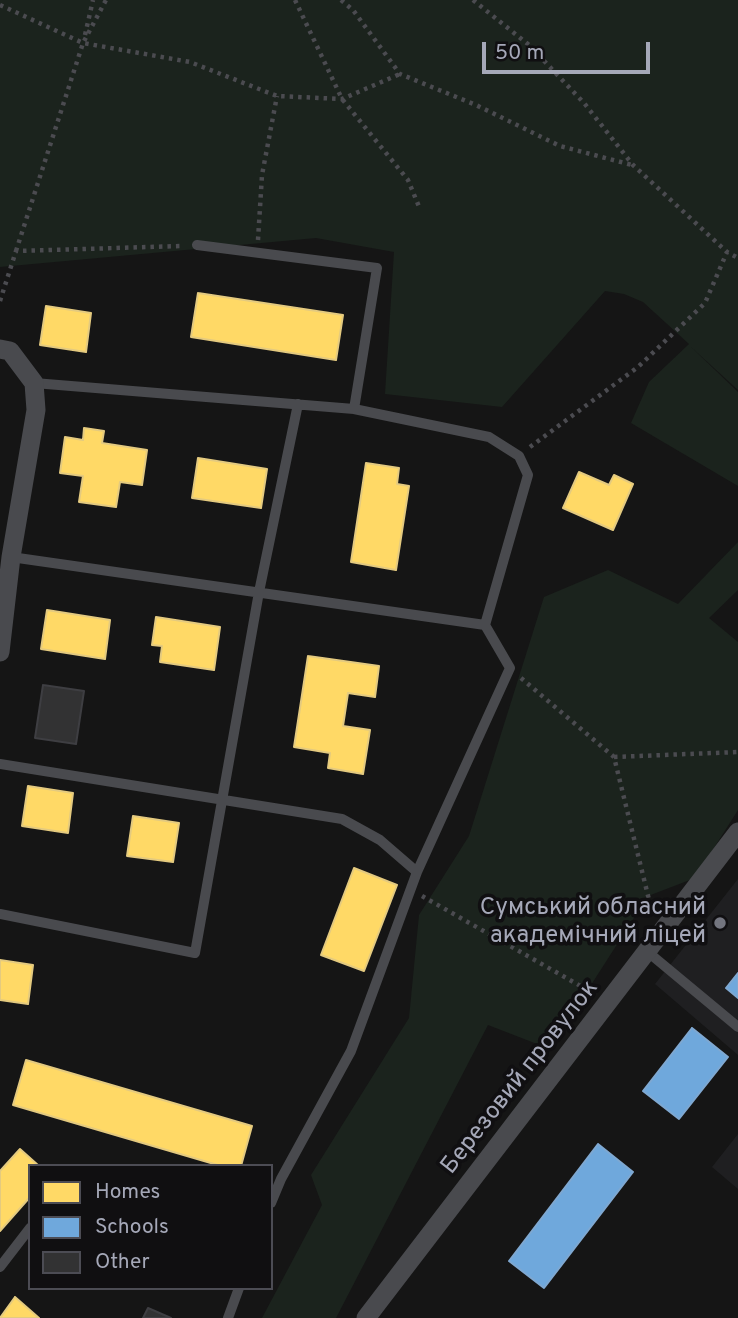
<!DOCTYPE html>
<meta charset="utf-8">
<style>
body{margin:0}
#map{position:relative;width:738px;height:1318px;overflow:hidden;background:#151515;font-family:Overpass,sans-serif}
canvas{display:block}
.legend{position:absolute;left:28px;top:1164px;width:245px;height:126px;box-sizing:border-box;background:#100f11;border:2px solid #4c4c54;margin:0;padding:9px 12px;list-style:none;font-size:21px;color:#a5a8b8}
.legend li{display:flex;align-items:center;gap:14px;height:35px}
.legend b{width:35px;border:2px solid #4c4c54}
.scale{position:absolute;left:482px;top:42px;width:168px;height:32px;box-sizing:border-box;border:4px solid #a5a8b8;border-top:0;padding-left:9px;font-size:21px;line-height:24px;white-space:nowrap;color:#a5a8b8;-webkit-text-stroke:5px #100f11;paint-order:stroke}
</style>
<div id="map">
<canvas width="738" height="1318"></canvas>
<ul class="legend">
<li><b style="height:19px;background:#ffd966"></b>Homes</li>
<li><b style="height:19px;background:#6fa8dc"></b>Schools</li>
<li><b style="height:19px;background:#323233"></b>Other</li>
</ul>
<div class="scale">50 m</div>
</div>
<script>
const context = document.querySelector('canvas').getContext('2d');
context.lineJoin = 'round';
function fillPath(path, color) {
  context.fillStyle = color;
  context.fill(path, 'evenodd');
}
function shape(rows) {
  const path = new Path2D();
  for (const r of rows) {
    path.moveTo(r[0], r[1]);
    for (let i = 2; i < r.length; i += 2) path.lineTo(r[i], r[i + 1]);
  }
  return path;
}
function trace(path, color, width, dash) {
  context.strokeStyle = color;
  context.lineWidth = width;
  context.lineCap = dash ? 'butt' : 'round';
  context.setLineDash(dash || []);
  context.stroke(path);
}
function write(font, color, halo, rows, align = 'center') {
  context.font = font + ' Overpass,sans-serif';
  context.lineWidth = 7;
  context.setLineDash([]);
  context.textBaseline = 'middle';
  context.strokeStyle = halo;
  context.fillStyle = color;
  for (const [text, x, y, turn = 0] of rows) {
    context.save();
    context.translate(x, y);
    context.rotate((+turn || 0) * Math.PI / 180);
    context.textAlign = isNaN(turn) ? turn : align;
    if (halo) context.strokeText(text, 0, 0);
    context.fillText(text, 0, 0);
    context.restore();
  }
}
fillPath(shape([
 [738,879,738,1055,655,984],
 [738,1134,738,1189,712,1167]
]), '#1f1f21');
fillPath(shape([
 [0,0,738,0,738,390,690,346,738,392,738,486,631,423,649,382,689,344,643,302,624,294,605,291,502,407,385,394,394,252,316,238,0,267],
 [738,542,738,590,709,618,738,642,738,810,695,878,648,896,550,1049,488,1025,336,1318,262,1318,322,1205,311,1175,409,1018,419,915,469,836,544,597,608,570,678,604]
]), '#1b231d');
const homes = shape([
 [198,293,343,315,336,360,191,337,198,293],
 [46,306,91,313,86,352,40,345,46,306],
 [84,428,104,431,102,443,147,450,142,485,120,482,116,507,79,502,83,476,60,473,65,437,83,440,84,428],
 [198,458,267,469,261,508,192,498,198,458],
 [366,463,399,468,397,484,409,486,396,570,351,562,366,463],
 [579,472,609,485,614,475,633,484,613,530,563,508,579,472],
 [47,610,110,620,105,659,41,649,47,610],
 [156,617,220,627,214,670,160,662,162,646,152,645,156,617],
 [308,656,379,666,375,697,348,693,343,726,370,730,363,774,328,768,330,753,294,747,308,656],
 [28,786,73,793,68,833,22,826,28,786],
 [133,816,179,823,173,862,127,856,133,816],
 [354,868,397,885,364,971,321,955,354,868],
 [0,960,33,965,28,1004,0,1000,0,960],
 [26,1060,252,1126,241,1166,221,1166,13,1105,26,1060],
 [20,1149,39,1166,30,1166,30,1197,0,1231,0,1171,20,1149],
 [15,1297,39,1318,0,1318,15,1297]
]);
fillPath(homes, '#ffd966');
trace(homes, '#e4ca7f', 2);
const schools = shape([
 [738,973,738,998,726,988,738,973],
 [692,1028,728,1057,679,1119,643,1091,692,1028],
 [598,1144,633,1172,544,1288,509,1261,598,1144]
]);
fillPath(schools, '#6fa8dc');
trace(schools, '#7fa8d1', 2);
const building = shape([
 [43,685,84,691,76,744,35,738,43,685],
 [148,1308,171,1318,143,1318,148,1308]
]);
fillPath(building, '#323233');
trace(building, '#3e3e42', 2);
trace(shape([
 [295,0,342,99,408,180,420,209],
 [341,0,353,10,400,74,476,105,560,146,632,165],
 [473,0,529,45,584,103,633,165,727,252,738,258],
 [0,5,83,43,190,62,277,96,342,99,400,74],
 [85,35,93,0],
 [258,240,262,175,277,96],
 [16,251,83,43,106,0],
 [0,301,16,251,182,246],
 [530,447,638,367,705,303,727,252],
 [521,678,614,757,652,912],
 [614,757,738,752],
 [422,896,591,992]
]), '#4b4b50', 4.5, [3.5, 5]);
trace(shape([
 [197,245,377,268,354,409],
 [34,383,354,409,489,437,519,456,528,475,485,625],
 [11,557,485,625,510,668,417,872,351,1051,281,1179,271,1203],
 [0,764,342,819,380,840,417,872],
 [0,914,195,953,259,592,298,404],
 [649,953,738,1027],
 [0,1267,30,1228],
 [228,1318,239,1288]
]), '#494a4e', 10);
trace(shape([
 [0,349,10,351,34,383,36,410,11,557,0,652],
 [366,1318,738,832]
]), '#494a4e', 19);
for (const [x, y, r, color] of [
 [720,923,7,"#73757f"]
]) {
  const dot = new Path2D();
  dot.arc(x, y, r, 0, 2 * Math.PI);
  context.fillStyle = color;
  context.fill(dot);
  trace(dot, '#100f11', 2.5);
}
write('24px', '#a5a8b8', '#100f11', [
 ["Сумський обласний",706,909],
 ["академічний ліцей",706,937]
], 'right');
write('24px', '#a5a8b8', '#100f11', [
 ["Березовий провулок",521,1078,-52]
]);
</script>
